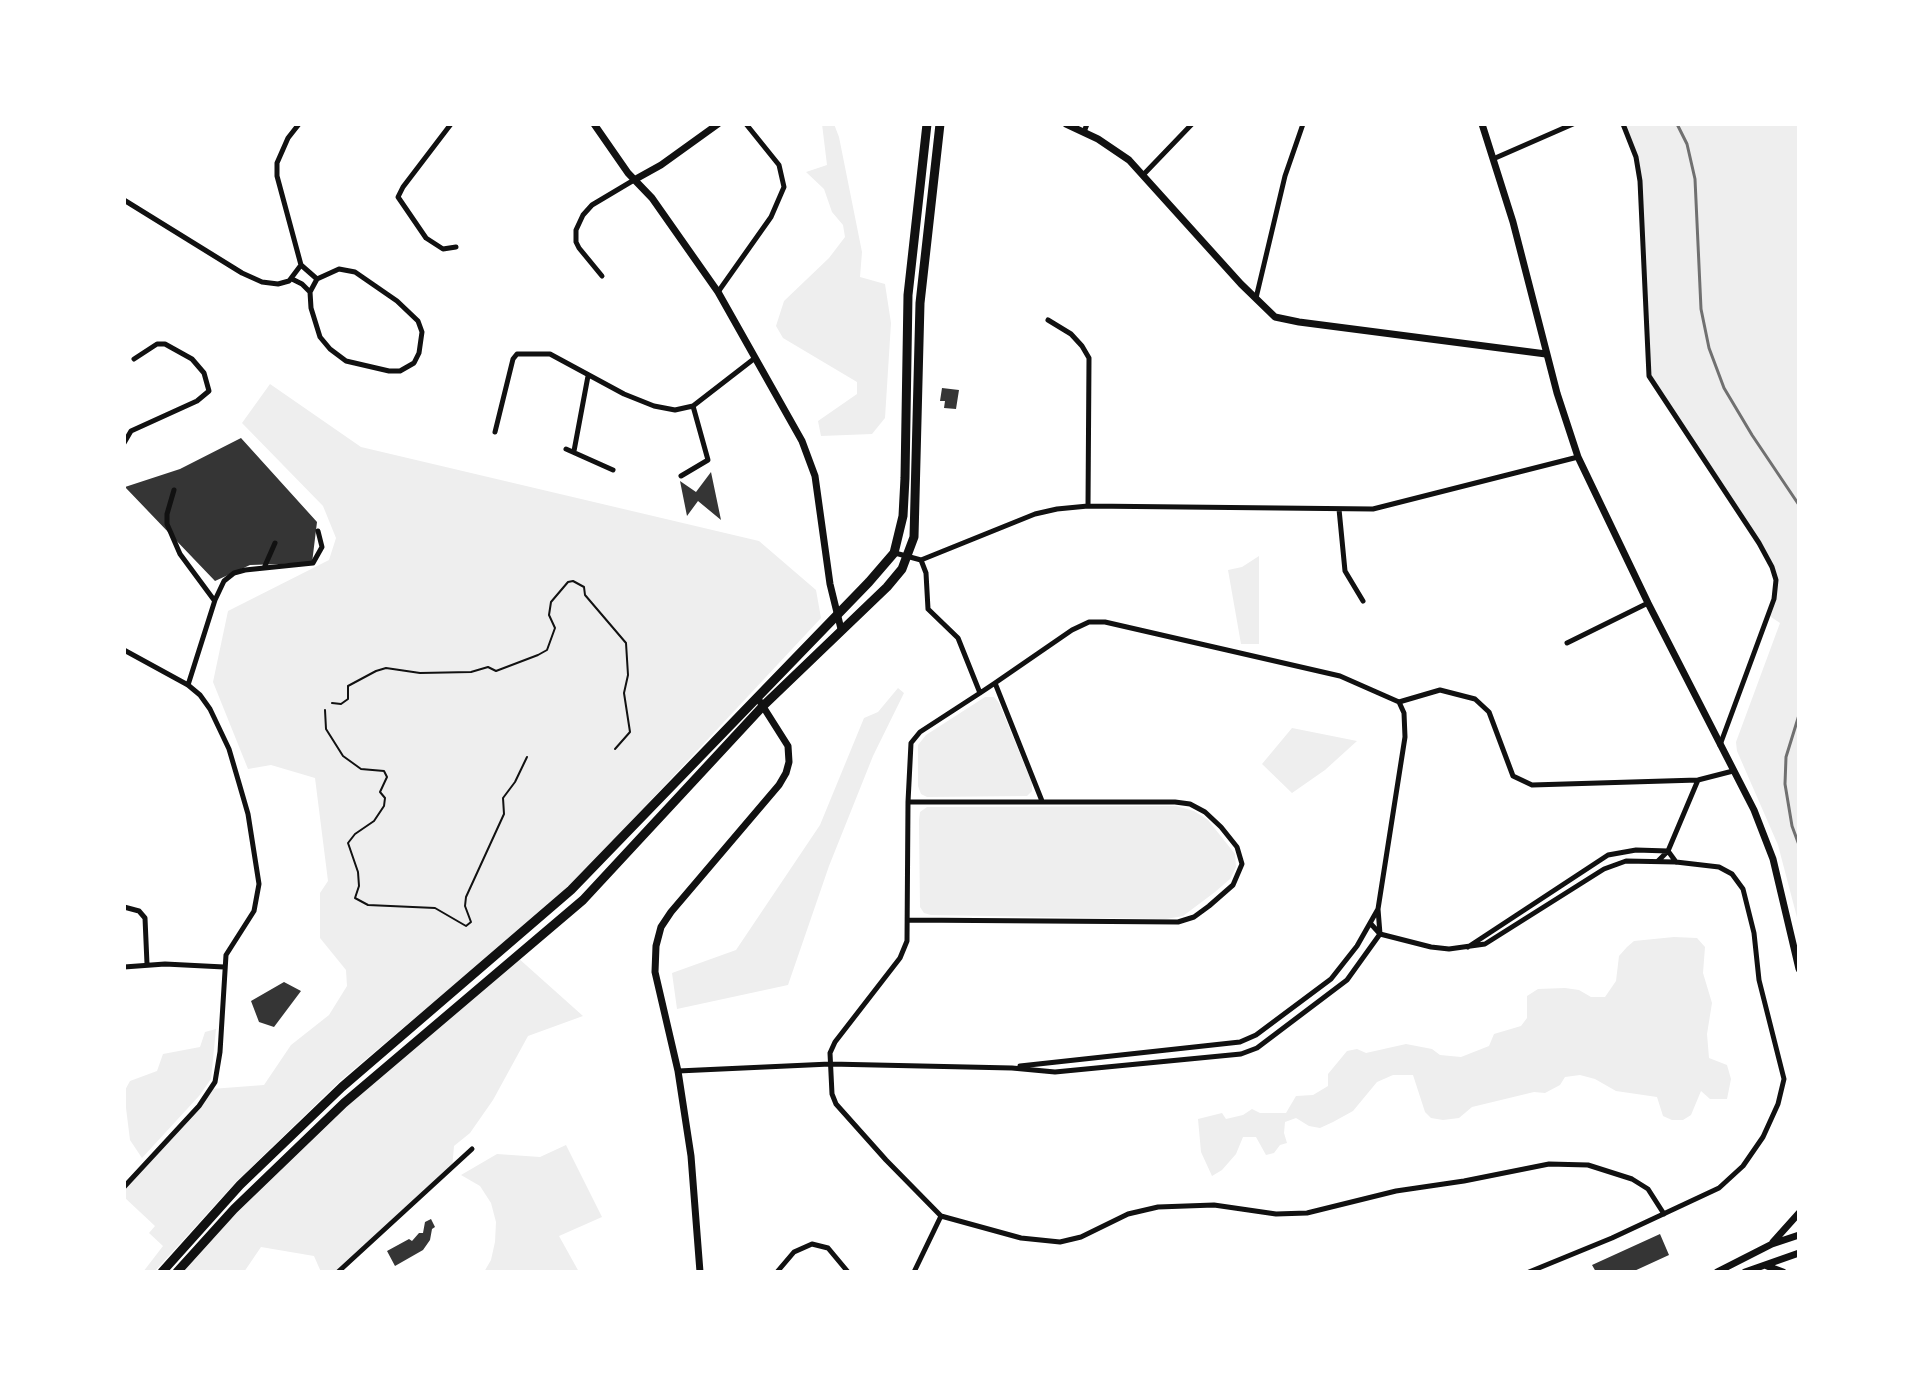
<!DOCTYPE html>
<style>
body{margin:0}
#map{position:relative;width:1923px;height:1396px;overflow:hidden;background:#fff;font-family:Lato,sans-serif}
canvas{display:block}
.frame{position:absolute;inset:0;border:126px solid #fff;pointer-events:none}
</style>
<div id="map">
<canvas width="1923" height="1396"></canvas>
<div class="frame"></div>
</div>
<script>
const context = document.querySelector('canvas').getContext('2d');
context.lineJoin = 'round';
function fillPath(path, color) {
  context.fillStyle = color;
  context.fill(path, 'evenodd');
}
function shape(rows) {
  const path = new Path2D();
  for (const r of rows) {
    path.moveTo(r[0], r[1]);
    for (let i = 2; i < r.length; i += 2) path.lineTo(r[i], r[i + 1]);
  }
  return path;
}
function trace(path, color, width, dash) {
  context.strokeStyle = color;
  context.lineWidth = width;
  context.lineCap = dash ? 'butt' : 'round';
  context.setLineDash(dash || []);
  context.stroke(path);
}
fillPath(shape([
 [822,124,834,124,839,137,862,252,860,277,885,284,891,323,885,418,872,434,821,436,818,421,857,394,857,382,783,338,776,326,784,301,829,258,845,237,843,225,832,212,824,189,806,172,827,165],
 [1623,124,1799,124,1799,925,1778,845,1737,751,1736,742,1780,623,1768,615,1775,593,1772,567,1649,376,1640,181,1636,157],
 [270,384,361,447,759,541,816,590,821,618,568,889,340,1081,235,1183,154,1272,143,1272,163,1246,149,1233,155,1226,124,1197,124,1187,211,1089,264,1085,291,1045,329,1015,347,986,346,970,320,938,320,893,328,881,315,778,271,765,248,769,213,682,228,611,329,560,336,538,323,506,242,423],
 [1259,556,1259,644,1241,644,1228,570,1242,567],
 [898,688,904,693,873,756,829,866,788,985,677,1009,672,973,736,950,820,825,864,718,878,712],
 [985,697,994,697,999,703,1032,783,1032,791,1027,796,927,797,921,794,918,786,918,745,926,735],
 [1292,728,1357,741,1325,770,1292,793,1262,764],
 [1176,806,1194,811,1208,820,1235,854,1236,867,1230,879,1215,892,1183,916,1166,919,931,915,924,913,920,907,919,820,920,812,927,807],
 [1674,937,1697,938,1705,947,1703,973,1712,1003,1707,1034,1709,1058,1727,1065,1731,1079,1727,1099,1710,1099,1701,1091,1691,1115,1683,1120,1672,1120,1663,1116,1657,1097,1616,1091,1595,1079,1580,1075,1565,1077,1560,1085,1545,1093,1534,1092,1472,1107,1459,1118,1443,1120,1431,1118,1425,1112,1413,1075,1393,1075,1377,1082,1353,1111,1333,1122,1320,1128,1309,1126,1296,1118,1285,1122,1284,1133,1287,1143,1280,1145,1274,1153,1266,1155,1256,1137,1243,1137,1236,1154,1222,1170,1212,1176,1201,1152,1198,1119,1222,1113,1226,1119,1243,1115,1252,1109,1260,1113,1286,1113,1296,1096,1313,1095,1328,1086,1328,1074,1347,1051,1357,1049,1366,1053,1406,1044,1432,1049,1440,1055,1461,1057,1489,1046,1494,1034,1521,1026,1527,1018,1527,996,1538,989,1565,988,1579,990,1591,997,1605,997,1616,981,1619,956,1627,947,1634,941],
 [517,957,583,1016,528,1036,493,1100,470,1133,454,1146,452,1169,338,1272,321,1272,314,1256,261,1247,244,1272,183,1272,285,1159],
 [216,1029,211,1079,199,1096,142,1158,130,1140,124,1092,130,1081,157,1071,163,1054,200,1047,205,1032],
 [566,1145,602,1217,559,1236,579,1272,484,1272,491,1260,495,1242,496,1222,491,1203,480,1186,461,1175,497,1154,540,1157]
]), '#eee');
fillPath(shape([
 [942,388,959,390,956,409,944,408,945,401,940,401],
 [241,438,317,522,312,563,250,565,215,581,125,487,180,469],
 [711,472,721,520,698,501,687,516,680,481,696,492],
 [284,982,301,991,274,1027,259,1022,251,1001],
 [431,1219,435,1227,432,1229,430,1240,423,1250,395,1266,387,1251,409,1239,412,1241,419,1233,423,1233,425,1222],
 [1660,1234,1669,1255,1632,1272,1596,1272,1592,1265]
]), '#353535');
trace(shape([
 [332,703,341,704,348,699,348,686,376,671,386,668,420,673,471,672,488,667,496,671,538,655,547,650,555,628,549,615,551,602,568,582,573,581,584,587,585,595,626,643,628,675,624,693,630,732,615,749],
 [325,710,326,729,343,756,361,769,384,771,387,777,380,792,385,798,384,806,374,821,355,834,348,843,358,872,359,886,355,898,368,905,435,908,466,926,471,922,465,906,466,897,504,814,503,798,515,782,527,757]
]), '#111', 2);
trace(shape([
 [451,124,403,187,398,197,426,238,443,249,456,247],
 [1623,124,1636,157,1640,181,1649,376,1759,543,1772,567,1776,580,1774,599,1720,745],
 [1084,132,1087,124],
 [1493,159,1573,124],
 [1144,174,1192,124],
 [124,200,242,273,262,282,278,284,289,281,301,265,277,176,277,163,288,138,299,124],
 [301,265,317,279,339,269,355,272,397,301,418,321,422,332,419,353,414,363,400,371,389,371,346,361,330,349,320,337,311,308,310,292,317,279],
 [602,276,579,248,576,242,576,230,583,215,592,205,634,180],
 [292,279,302,284,310,292],
 [718,292,771,217,784,187,779,165,746,124],
 [1256,298,1285,176,1303,124],
 [1048,320,1071,334,1082,346,1089,358,1088,506],
 [495,432,513,359,517,354,550,354,624,394,654,406,675,410,693,406,755,358],
 [124,443,131,431,197,401,209,391,204,373,192,359,165,344,157,344,134,359],
 [566,449,613,470],
 [574,451,588,376],
 [681,476,708,460,693,406],
 [174,490,167,514,167,524,180,554,214,600],
 [1339,509,1345,571,1363,601],
 [895,553,921,560,926,573,928,609,958,638,980,693,995,683,1042,801],
 [921,560,1035,514,1057,509,1088,506,1373,509,1578,457],
 [264,568,275,543],
 [1567,643,1648,603],
 [124,650,188,685,200,695,210,709,229,749,239,783,248,814,259,884,254,911,226,955,220,1052,215,1082,199,1106,124,1187],
 [995,683,1072,630,1089,622,1105,622,1340,676,1399,702,1440,690,1475,699,1489,712,1513,776,1532,785,1698,780,1733,771],
 [188,685,215,600,224,581,234,573,245,570,313,563,322,547,318,531],
 [980,693,920,732,911,743,908,802,907,941,900,958,835,1042,830,1053,832,1094,836,1104,886,1160,941,1216,1021,1238,1060,1242,1081,1237,1128,1214,1158,1207,1214,1205,1276,1214,1307,1213,1396,1191,1464,1181,1549,1164,1588,1165,1632,1179,1648,1189,1664,1214],
 [908,802,1175,802,1190,804,1205,812,1221,827,1237,847,1242,864,1233,885,1209,906,1194,917,1178,922,908,920],
 [1658,861,1668,851,1698,780],
 [124,907,139,911,145,918,147,964],
 [1371,924,1380,934,1431,947,1449,949,1485,944,1604,869,1626,861,1676,862,1719,867,1732,874,1743,889,1754,933,1759,980,1784,1079,1778,1104,1763,1137,1743,1166,1719,1188,1612,1238,1529,1272],
 [1468,947,1608,855,1636,850,1668,851,1676,862],
 [124,967,165,964,224,967],
 [1020,1066,1240,1042,1256,1035,1331,979,1357,946,1378,909,1405,737,1404,713,1399,702],
 [678,1071,830,1064,1012,1068,1055,1072,1241,1054,1257,1048,1347,980,1380,934,1378,909],
 [338,1272,472,1149],
 [777,1272,794,1252,812,1244,828,1248,848,1272],
 [914,1272,941,1216]
]), '#111', 5);
trace(shape([
 [594,124,628,173,652,198,718,292,802,441,815,476,830,584,841,629],
 [1066,124,1098,139,1129,160,1241,284,1275,317,1299,322,1546,354],
 [634,180,661,165,718,124],
 [700,1272,691,1156,678,1071,655,972,656,946,661,927,671,912,779,785,786,773,789,762,788,746,757,697]
]), '#111', 7);
trace(shape([
 [1482,124,1513,222,1557,393,1578,457,1648,603,1754,810,1773,859,1799,969],
 [1773,1242,1799,1213],
 [1767,1266,1783,1272],
 [1717,1272,1772,1244,1799,1235],
 [1745,1272,1799,1253]
]), '#111', 7);
trace(shape([
 [162,1272,240,1185,342,1087,571,890,869,582,894,553,903,516,905,478,908,295,927,124],
 [177,1272,234,1209,344,1103,583,900,763,706,887,587,902,569,914,537,920,303,940,124]
]), '#111', 9);
trace(shape([
 [1677,124,1687,144,1695,179,1701,309,1709,348,1724,388,1752,435,1799,505],
 [1799,715,1786,757,1785,784,1792,826,1799,845]
]), '#707070', 3);
</script>
